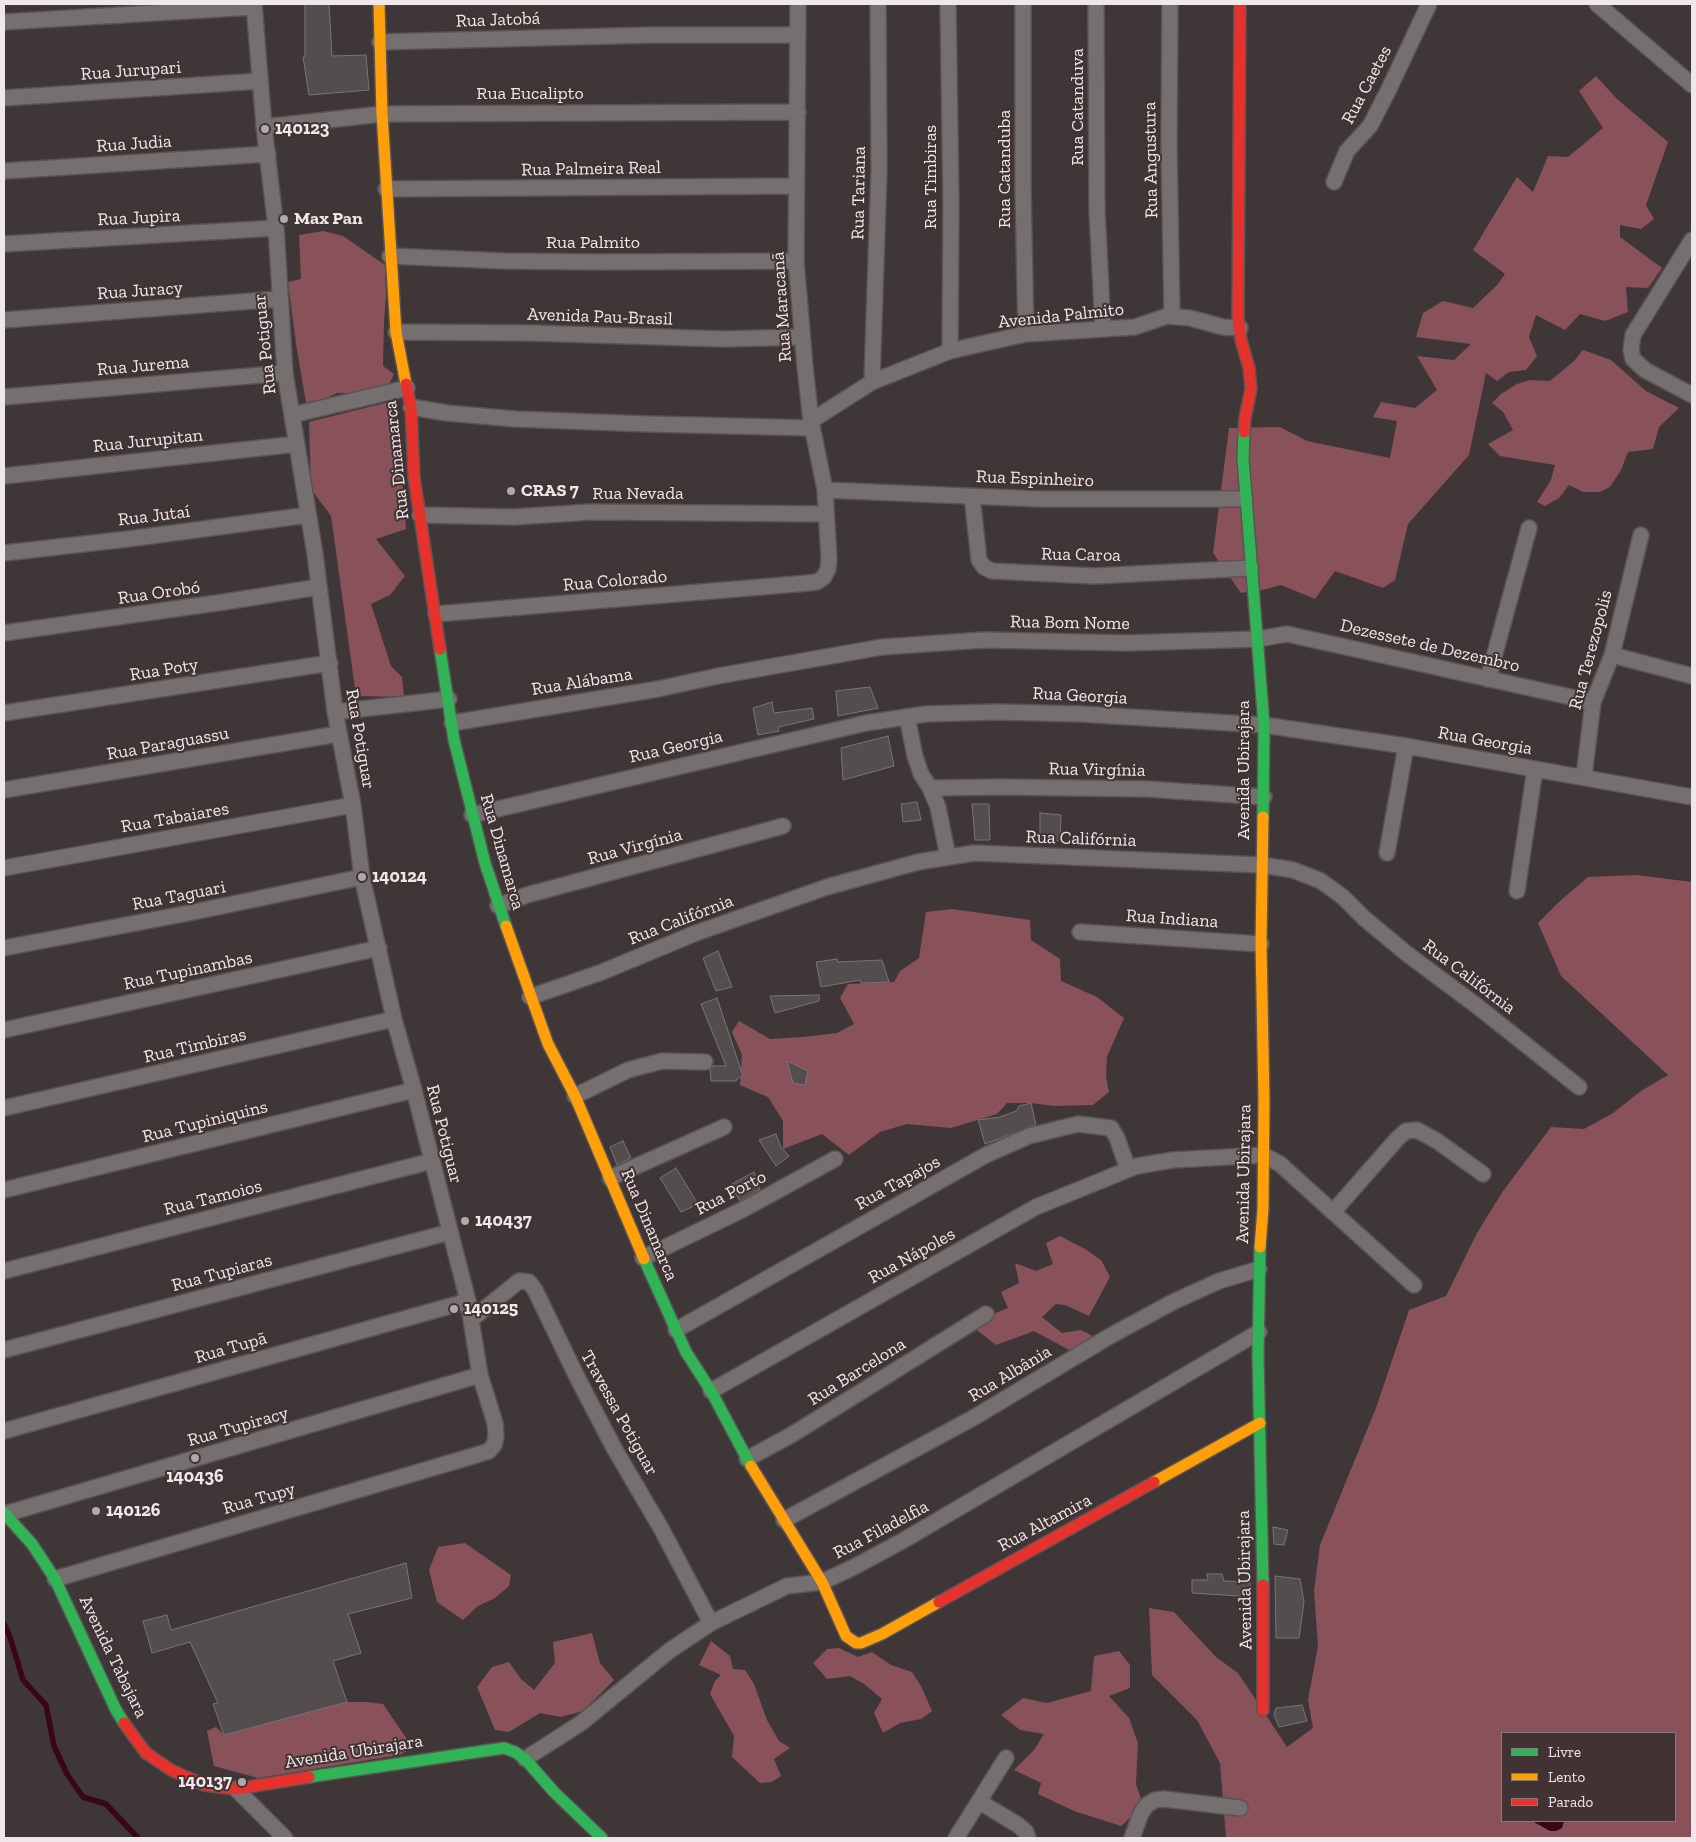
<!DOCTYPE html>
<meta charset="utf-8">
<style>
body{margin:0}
#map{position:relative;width:1696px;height:1842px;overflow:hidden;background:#3e3637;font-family:"Zilla Slab",serif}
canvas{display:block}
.frame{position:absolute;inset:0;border:5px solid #f0e7e8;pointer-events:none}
.legend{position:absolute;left:1501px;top:1732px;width:175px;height:90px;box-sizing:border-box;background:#413334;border:1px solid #877b7c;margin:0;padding:6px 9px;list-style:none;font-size:15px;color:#f0e7e8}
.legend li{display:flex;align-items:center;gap:10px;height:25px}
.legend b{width:25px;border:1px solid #877b7c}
</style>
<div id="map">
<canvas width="1696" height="1842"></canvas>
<div class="frame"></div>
<ul class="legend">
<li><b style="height:6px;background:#30b455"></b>Livre</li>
<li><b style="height:6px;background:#ff9f0a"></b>Lento</li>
<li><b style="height:6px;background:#e5322d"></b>Parado</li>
</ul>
</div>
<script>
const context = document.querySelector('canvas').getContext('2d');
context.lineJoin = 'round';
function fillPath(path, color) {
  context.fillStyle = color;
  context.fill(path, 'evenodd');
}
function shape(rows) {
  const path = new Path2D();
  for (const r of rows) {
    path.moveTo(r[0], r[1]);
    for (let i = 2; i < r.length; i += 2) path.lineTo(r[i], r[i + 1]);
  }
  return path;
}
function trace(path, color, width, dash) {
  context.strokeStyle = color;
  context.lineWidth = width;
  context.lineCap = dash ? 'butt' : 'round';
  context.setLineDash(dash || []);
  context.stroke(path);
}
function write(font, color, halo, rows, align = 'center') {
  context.font = font + ' "Zilla Slab",serif';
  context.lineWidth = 4;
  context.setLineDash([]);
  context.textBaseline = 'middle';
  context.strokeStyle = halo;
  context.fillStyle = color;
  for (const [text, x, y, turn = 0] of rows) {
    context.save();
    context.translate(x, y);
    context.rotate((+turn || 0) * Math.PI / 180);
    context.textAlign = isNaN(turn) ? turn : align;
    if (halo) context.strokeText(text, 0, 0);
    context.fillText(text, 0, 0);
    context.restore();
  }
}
fillPath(shape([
 [1596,76,1617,99,1668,142,1646,205,1654,219,1641,229,1620,225,1620,237,1662,268,1648,288,1626,287,1628,312,1605,321,1580,314,1565,330,1536,315,1529,337,1537,356,1526,370,1509,372,1497,381,1486,373,1469,455,1408,524,1395,580,1383,588,1335,571,1315,599,1281,585,1267,589,1241,593,1213,553,1229,428,1280,427,1307,441,1390,458,1397,421,1373,417,1381,402,1415,408,1437,390,1417,356,1454,360,1471,344,1416,337,1423,313,1443,301,1473,308,1497,285,1505,274,1473,250,1517,177,1533,192,1548,156,1568,157,1603,128,1579,91],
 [323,231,343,236,385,265,386,295,384,322,383,366,394,374,389,385,371,396,353,393,337,393,324,399,306,403,296,344,288,282,301,279,299,235],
 [1583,350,1611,360,1646,391,1679,408,1659,427,1653,449,1628,452,1621,470,1610,487,1600,492,1583,492,1569,485,1559,498,1545,506,1537,502,1551,480,1555,465,1500,456,1488,444,1513,430,1503,412,1492,403,1501,394,1517,384,1530,380,1550,381,1574,361],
 [397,400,406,529,376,539,405,576,390,595,371,604,391,666,402,677,404,697,356,696,331,516,311,489,309,422],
 [1636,875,1692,882,1692,1838,1226,1838,1220,1763,1197,1720,1152,1675,1149,1608,1174,1612,1216,1657,1238,1673,1287,1747,1313,1728,1308,1700,1318,1646,1314,1591,1320,1545,1376,1408,1409,1310,1446,1296,1477,1233,1503,1191,1551,1127,1584,1129,1613,1113,1641,1091,1668,1075,1561,976,1538,923,1560,901,1588,877],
 [1502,1733,1675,1733,1675,1821,1502,1821],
 [952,909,1030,920,1031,940,1060,959,1061,981,1097,997,1124,1018,1107,1057,1106,1077,1109,1092,1093,1105,1054,1106,1031,1103,1007,1103,997,1114,951,1128,907,1124,880,1132,849,1155,822,1134,783,1149,783,1121,768,1097,740,1085,742,1055,732,1032,739,1021,770,1039,803,1037,837,1033,854,1024,840,998,848,984,894,982,900,971,919,958,926,912],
 [1060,1236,1085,1249,1101,1260,1110,1277,1089,1316,1065,1305,1056,1304,1042,1317,1062,1333,1081,1330,1093,1336,1071,1351,1034,1331,996,1345,969,1324,1008,1308,1001,1292,1019,1283,1015,1263,1036,1271,1053,1264,1046,1243],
 [465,1543,511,1575,509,1586,495,1598,478,1606,463,1620,437,1602,429,1570,438,1547],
 [592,1633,600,1663,614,1680,583,1711,561,1717,540,1713,509,1732,495,1730,477,1687,492,1667,509,1662,521,1679,534,1690,555,1663,553,1642],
 [711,1641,730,1656,733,1669,745,1670,754,1684,767,1720,779,1741,790,1748,774,1759,781,1776,772,1782,760,1783,732,1757,734,1736,710,1694,715,1681,721,1675,699,1665],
 [839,1648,858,1657,872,1652,891,1665,912,1672,921,1686,932,1711,921,1719,900,1723,883,1733,874,1713,882,1699,864,1684,850,1676,827,1679,813,1663,827,1649],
 [1119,1651,1130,1665,1130,1688,1109,1696,1129,1718,1138,1743,1136,1784,1142,1802,1134,1814,1121,1826,1074,1811,1038,1794,1041,1783,1014,1770,1034,1750,1044,1734,1020,1730,1001,1715,1023,1698,1047,1703,1091,1691,1094,1656],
 [347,1702,367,1702,383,1704,413,1748,399,1755,258,1778,214,1766,207,1731,216,1727,224,1735]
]), '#89525a');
fillPath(shape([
 [1532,1821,1564,1821,1562,1828,1556,1831,1550,1831]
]), '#380614');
trace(shape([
 [4,1624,10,1637,23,1680,46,1705,54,1746,67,1774,83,1797,106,1804,138,1838]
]), '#380614', 5.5);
const building = shape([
 [305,4,329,4,332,56,366,55,369,90,309,95,303,57,305,57,305,4],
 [870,687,878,708,838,716,836,691,870,687],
 [772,702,774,713,812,708,814,719,778,727,779,731,758,735,753,708,772,702],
 [888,736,894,766,843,780,841,748,888,736],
 [917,802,921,820,903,822,901,804,917,802],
 [972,804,989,804,990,840,975,840,972,804],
 [1040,813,1061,815,1060,841,1040,839,1040,813],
 [718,951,732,987,716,991,703,958,718,951],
 [837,959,838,962,882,960,889,982,861,983,860,980,821,987,816,962,837,959],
 [819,995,819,1001,775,1013,770,996,819,995],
 [717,998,743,1076,737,1079,736,1081,711,1081,710,1070,713,1066,726,1066,701,1004,717,998],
 [787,1061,808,1071,805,1085,793,1083,787,1061],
 [1031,1103,1036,1125,985,1144,978,1120,1000,1117,1016,1111,1019,1106,1031,1103],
 [776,1134,781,1147,789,1156,776,1166,759,1140,776,1134],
 [623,1141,631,1158,617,1165,610,1147,623,1141],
 [676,1168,698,1204,681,1212,660,1178,676,1168],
 [754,1172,760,1189,740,1201,730,1185,754,1172],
 [1273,1527,1288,1530,1284,1545,1274,1544,1273,1527],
 [406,1563,412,1598,348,1614,361,1653,333,1661,347,1702,224,1735,213,1704,218,1703,190,1642,152,1653,143,1621,167,1615,171,1630,406,1563],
 [1207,1574,1222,1574,1224,1581,1250,1582,1251,1604,1239,1602,1239,1596,1192,1593,1192,1580,1208,1580,1207,1574],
 [1275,1576,1300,1579,1304,1602,1299,1638,1276,1638,1275,1576],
 [1302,1705,1307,1721,1279,1727,1274,1715,1276,1708,1302,1705]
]);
fillPath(building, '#534d4d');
trace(building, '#7a7474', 1);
const street = shape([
 [948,4,951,205,950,351],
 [1023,4,1023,189,1026,334],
 [1096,4,1097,210,1103,329],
 [1170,4,1169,145,1172,316],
 [1597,4,1692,85],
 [4,22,254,7],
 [380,42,652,35,798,35],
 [4,98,260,81],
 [264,127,382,114,798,112],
 [4,171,268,154],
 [1334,182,1347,151,1370,126,1389,89,1429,4],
 [386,189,797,186],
 [1692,240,1633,335,1631,350,1633,359,1645,370,1692,395],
 [4,244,276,228],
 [390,256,505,261,600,262,796,261],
 [4,320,279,299],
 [396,332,531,333,724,339,802,337],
 [872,382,879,170,878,4],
 [4,397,285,373],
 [411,407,447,413,515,419,648,424,812,428],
 [292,415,407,388],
 [811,421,872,382,950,351,985,343,1026,334,1135,327,1167,316,1190,318,1223,327,1240,328],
 [4,476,297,444],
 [825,490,1038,499,1245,499],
 [972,496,979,560,984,567,992,571,1094,576,1251,568],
 [420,515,514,517,591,512,826,514],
 [4,553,128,539,308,515],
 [436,614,797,584,817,582,824,577,828,569,829,559,825,490,811,421,805,367,796,261,798,4],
 [4,633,224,602,319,587],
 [1612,655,1692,676],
 [1488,679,1529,528],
 [335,712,449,699],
 [4,713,330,663],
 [907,717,915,756,921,774,930,788,938,807,948,857],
 [452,723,658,689,718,676,882,647,984,640,1127,643,1258,639,1287,634,1593,702],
 [1584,776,1593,702,1612,655,1641,535],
 [930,788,1001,787,1147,789,1264,797],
 [4,790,338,734],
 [472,815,866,723,926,714,997,712,1080,714,1264,725,1406,746,1692,797],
 [1387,853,1406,746],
 [4,868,353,805],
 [1517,891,1535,769],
 [498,906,527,895,783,826],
 [1080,932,1261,944],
 [4,948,189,913,362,877],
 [530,997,602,972,696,933,827,887,918,862,974,853,1262,865,1293,870,1321,881,1343,897,1365,919,1406,953,1477,1006,1579,1087],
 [4,1030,379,948],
 [575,1096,628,1070,662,1061,705,1062],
 [4,1108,394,1019],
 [610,1178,724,1127],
 [4,1190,414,1090],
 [1333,1212,1414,1285],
 [643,1258,742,1210,835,1159],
 [4,1271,432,1161],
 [472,1319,519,1281,529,1282,535,1290,578,1379,614,1448,662,1530,711,1623],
 [676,1330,986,1155,1029,1136,1078,1124,1111,1128,1117,1138,1128,1169],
 [4,1350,450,1232],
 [711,1391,1036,1207,1137,1166,1173,1160,1263,1155,1280,1164,1333,1212,1397,1139,1406,1131,1417,1130,1437,1141,1483,1174],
 [4,1431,468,1301],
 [747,1459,793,1434,986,1314],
 [5,1514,480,1375],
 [784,1520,973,1418,1110,1336,1173,1302,1219,1281,1259,1269],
 [55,1579,473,1456,489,1451,494,1445,496,1437,495,1423,480,1375,468,1301,414,1090,394,1019,362,877,353,805,335,712,315,554,285,373,276,228,264,127,254,4],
 [525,1759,581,1723,669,1651,711,1623,787,1586,822,1582,856,1566,904,1540,1259,1332],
 [236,1789,285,1838],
 [980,1802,1018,1825,1026,1832,1028,1838],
 [956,1838,1006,1758],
 [1132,1838,1141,1813,1147,1805,1155,1800,1164,1799,1240,1808]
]);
const fast = shape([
 [1244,432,1243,459,1264,725,1263,817],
 [440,649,454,740,485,863,506,926],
 [1260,1247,1258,1355,1263,1585],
 [644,1259,686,1352,711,1391,751,1466],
 [4,1513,32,1544,55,1579,116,1710,124,1723],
 [309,1777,504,1748,515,1752,525,1759,554,1792,602,1838]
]);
const slow = shape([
 [379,4,382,114,396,332,406,384],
 [506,926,548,1044,575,1096,644,1259],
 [1260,1247,1263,1209,1264,1100,1261,944,1263,817],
 [751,1466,822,1582,846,1636,856,1643,861,1643,882,1634,939,1602],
 [1154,1482,1260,1423]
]);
const jam = shape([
 [1240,4,1238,317,1241,340,1249,368,1251,389,1245,418,1244,432],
 [406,384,411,407,414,477,440,649],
 [939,1602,1154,1482],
 [1263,1710,1263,1585],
 [124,1723,146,1753,171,1770,204,1785,236,1789,309,1777]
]);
trace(street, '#595354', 18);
trace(fast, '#595354', 14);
trace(slow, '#595354', 14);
trace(jam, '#595354', 14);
trace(street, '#756f70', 15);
trace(fast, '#30b455', 11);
trace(slow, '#ff9f0a', 11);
trace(jam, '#e5322d', 11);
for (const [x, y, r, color] of [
 [265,129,5,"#b2a9aa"],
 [284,219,5,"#b2a9aa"],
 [511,491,5,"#b2a9aa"],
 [362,877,5,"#b2a9aa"],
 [465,1221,5,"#b2a9aa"],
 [454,1309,5,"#b2a9aa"],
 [195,1458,5,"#b2a9aa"],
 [96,1511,5,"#b2a9aa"],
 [242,1782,5,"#b2a9aa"]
]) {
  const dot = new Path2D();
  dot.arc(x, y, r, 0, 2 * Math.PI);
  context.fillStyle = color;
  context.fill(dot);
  trace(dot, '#413334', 2);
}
write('18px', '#f0e7e8', '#413334', [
 ["Rua Jatobá",498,20,-2],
 ["Rua Jurupari",131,71,-4],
 ["Rua Caetes",1367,85,-62],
 ["Rua Eucalipto",530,94],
 ["Rua Catanduva",1078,107,-90],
 ["Rua Judia",134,144,-4],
 ["Rua Angustura",1151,160,-91],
 ["Rua Palmeira Real",591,169,-1],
 ["Rua Catanduba",1005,169,-90],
 ["Rua Timbiras",931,177,-90],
 ["Rua Tariana",859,193,-89],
 ["Rua Jupira",139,218,-3],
 ["Rua Palmito",593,243],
 ["Rua Juracy",140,291,-4],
 ["Rua Maracanã",782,307,-94],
 ["Avenida Palmito",1061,316,-6],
 ["Avenida Pau-Brasil",600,317,2],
 ["Rua Potiguar",265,344,-96],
 ["Rua Jurema",143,366,-5],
 ["Rua Jurupitan",148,441,-6],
 ["Rua Dinamarca",397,460,-96],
 ["Rua Espinheiro",1035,479,2],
 ["Rua Nevada",638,494],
 ["Rua Jutaí",154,516,-7],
 ["Rua Caroa",1081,555,1],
 ["Rua Colorado",615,581,-5],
 ["Rua Orobó",159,593,-8],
 ["Rua Bom Nome",1070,623,1],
 ["Dezessete de Dezembro",1430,646,13],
 ["Rua Terezopolis",1591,650,-75],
 ["Rua Poty",164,670,-9],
 ["Rua Alábama",582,682,-9],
 ["Rua Georgia",1080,696,3],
 ["Rua Potiguar",360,739,80],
 ["Rua Georgia",1485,741,10],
 ["Rua Paraguassu",168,744,-10],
 ["Rua Georgia",676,747,-13],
 ["Rua Virgínia",1097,770,1],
 ["Avenida Ubirajara",1244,770,-90],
 ["Rua Tabaiares",175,818,-10],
 ["Rua Califórnia",1081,839,2],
 ["Rua Virgínia",635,847,-15],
 ["Rua Dinamarca",502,852,74],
 ["Rua Taguari",179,896,-11],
 ["Rua Indiana",1172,919,4],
 ["Rua Califórnia",681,920,-21],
 ["Rua Tupinambas",188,971,-12],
 ["Rua Califórnia",1469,977,37],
 ["Rua Timbiras",195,1046,-13],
 ["Rua Tupiniquins",205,1122,-14],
 ["Rua Potiguar",444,1134,76],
 ["Avenida Ubirajara",1244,1174,-89],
 ["Rua Tapajos",898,1183,-29],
 ["Rua Porto",731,1193,-27],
 ["Rua Tamoios",213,1198,-14],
 ["Rua Dinamarca",649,1225,67],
 ["Rua Nápoles",912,1256,-29],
 ["Rua Tupiaras",222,1273,-15],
 ["Rua Tupã",231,1348,-16],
 ["Rua Barcelona",857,1372,-32],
 ["Rua Albânia",1010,1374,-31],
 ["Travessa Potiguar",619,1413,61],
 ["Rua Tupiracy",238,1427,-16],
 ["Rua Tupy",259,1499,-16],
 ["Rua Altamira",1045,1523,-28],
 ["Rua Filadelfia",881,1530,-28],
 ["Avenida Ubirajara",1245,1580,-91],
 ["Avenida Tabajara",113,1657,64],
 ["Avenida Ubirajara",354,1752,-9]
]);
write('bold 18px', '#f0e7e8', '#413334', [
 ["140123",275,129],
 ["Max Pan",294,219],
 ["CRAS 7",521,491],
 ["140124",372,877],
 ["140437",475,1221],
 ["140125",464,1309],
 ["140436",195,1477,"center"],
 ["140126",106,1511],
 ["140137",232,1782,"right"]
], 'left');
</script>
